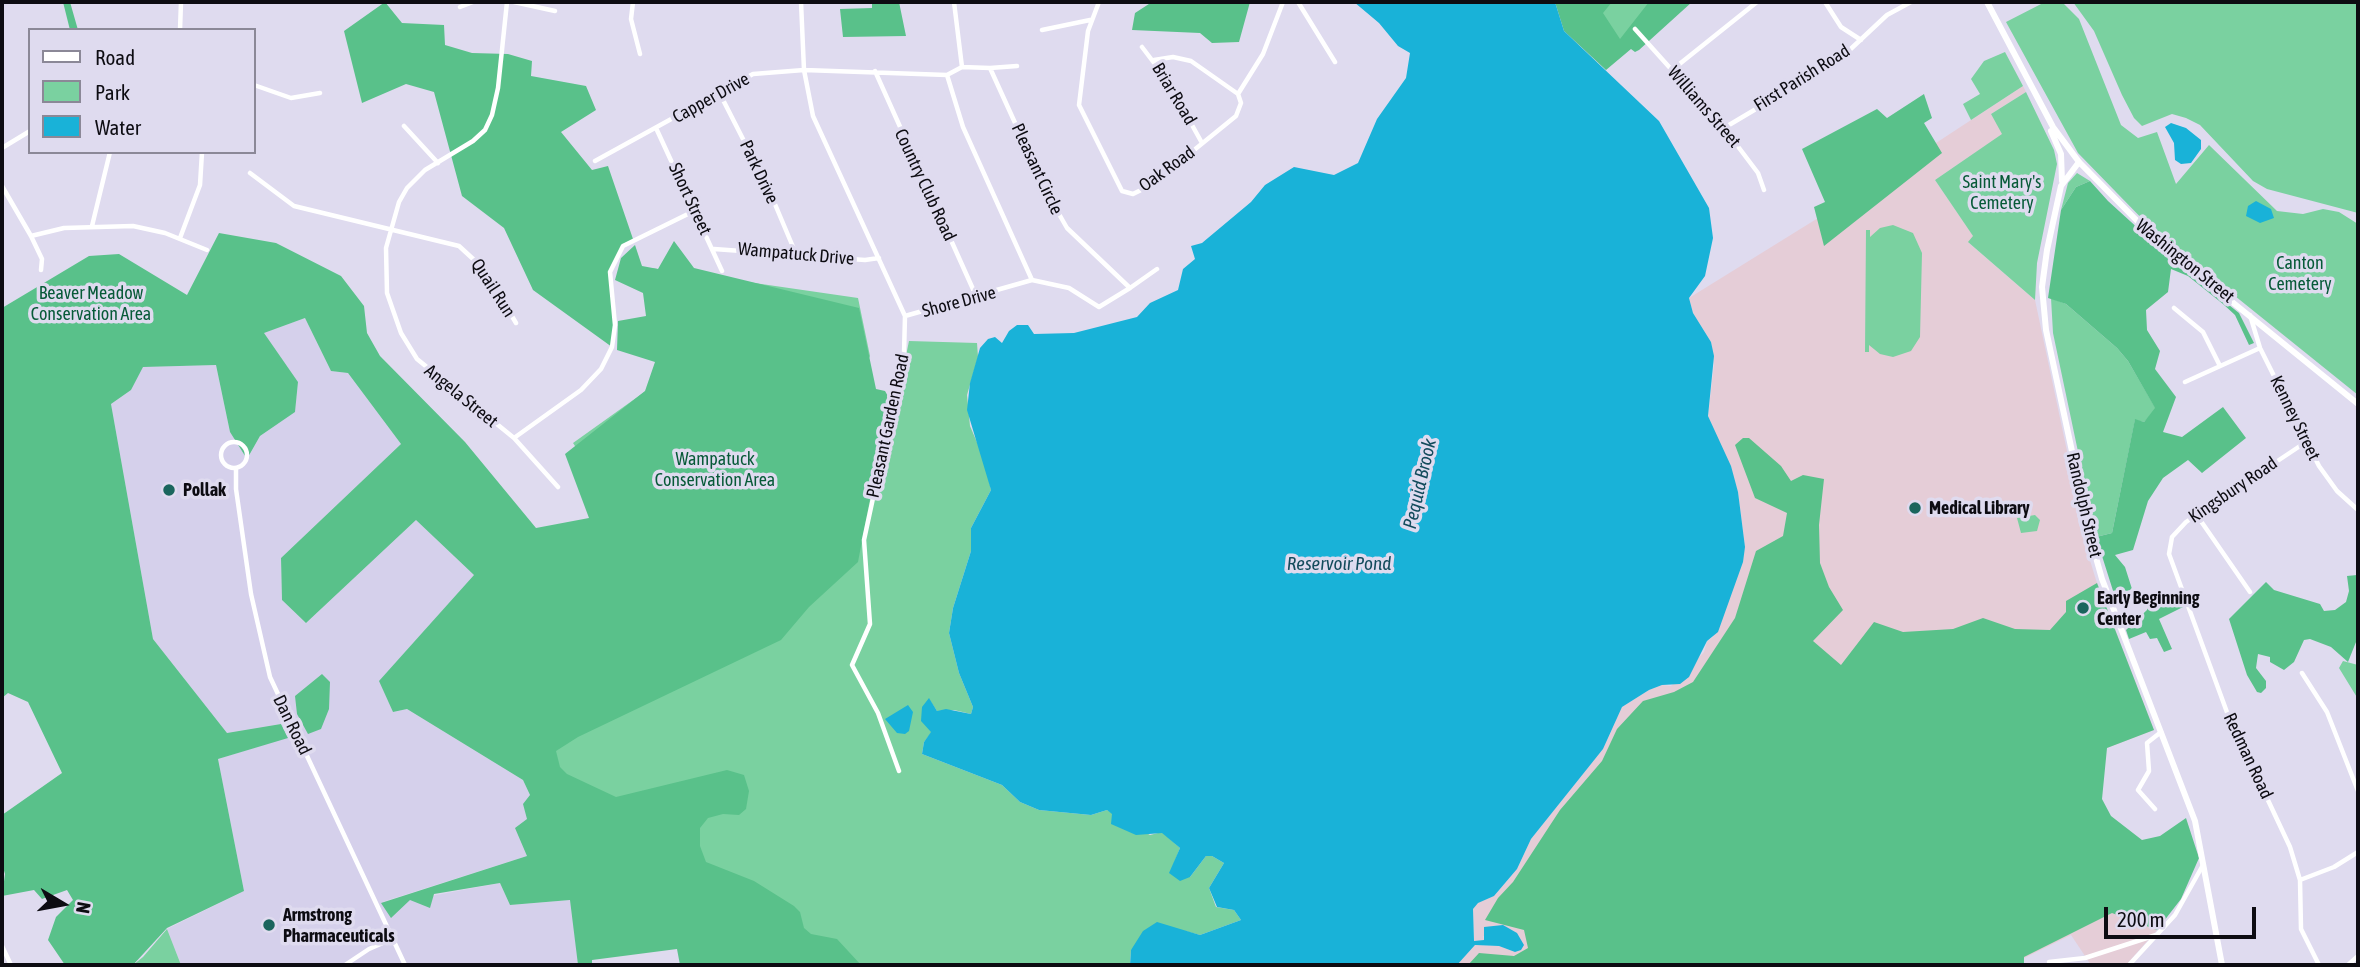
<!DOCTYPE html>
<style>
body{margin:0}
#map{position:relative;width:2360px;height:967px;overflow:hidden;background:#dfdbef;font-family:"Asap Condensed",sans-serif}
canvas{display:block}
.frame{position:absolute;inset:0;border:4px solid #0d0c12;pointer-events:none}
.legend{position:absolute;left:28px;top:28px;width:228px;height:126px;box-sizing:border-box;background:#dfdbef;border:2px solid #8b8897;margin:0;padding:9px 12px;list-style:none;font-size:21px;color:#0d0c12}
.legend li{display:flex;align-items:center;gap:14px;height:35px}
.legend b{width:35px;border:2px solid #8b8897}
.north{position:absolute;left:28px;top:869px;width:70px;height:70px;-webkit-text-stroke:5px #dfdbef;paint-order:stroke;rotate:100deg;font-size:19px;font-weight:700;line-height:28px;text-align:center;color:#0d0c12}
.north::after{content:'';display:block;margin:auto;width:24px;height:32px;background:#0d0c12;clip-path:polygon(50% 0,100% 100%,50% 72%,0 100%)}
.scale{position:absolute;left:2104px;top:907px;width:152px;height:32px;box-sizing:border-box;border:4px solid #0d0c12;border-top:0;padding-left:9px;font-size:21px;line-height:24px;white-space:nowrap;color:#0d0c12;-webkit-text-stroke:5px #dfdbef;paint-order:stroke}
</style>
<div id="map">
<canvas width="2360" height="967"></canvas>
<div class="frame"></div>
<ul class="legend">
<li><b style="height:9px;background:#fff"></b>Road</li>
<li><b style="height:19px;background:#7ad1a0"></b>Park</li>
<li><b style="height:19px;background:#19b2d8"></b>Water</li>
</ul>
<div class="north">N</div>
<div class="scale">200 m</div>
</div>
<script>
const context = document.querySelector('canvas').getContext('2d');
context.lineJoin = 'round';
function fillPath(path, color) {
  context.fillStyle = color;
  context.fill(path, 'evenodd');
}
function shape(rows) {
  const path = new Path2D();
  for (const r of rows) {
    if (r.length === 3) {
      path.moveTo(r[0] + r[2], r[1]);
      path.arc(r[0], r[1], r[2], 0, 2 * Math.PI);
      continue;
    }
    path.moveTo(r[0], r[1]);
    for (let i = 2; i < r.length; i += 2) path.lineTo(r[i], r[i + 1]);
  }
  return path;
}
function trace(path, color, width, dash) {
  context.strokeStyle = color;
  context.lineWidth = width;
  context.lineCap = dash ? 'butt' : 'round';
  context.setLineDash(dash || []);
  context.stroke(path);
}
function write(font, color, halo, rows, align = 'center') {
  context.font = font + ' "Asap Condensed",sans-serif';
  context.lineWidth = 7;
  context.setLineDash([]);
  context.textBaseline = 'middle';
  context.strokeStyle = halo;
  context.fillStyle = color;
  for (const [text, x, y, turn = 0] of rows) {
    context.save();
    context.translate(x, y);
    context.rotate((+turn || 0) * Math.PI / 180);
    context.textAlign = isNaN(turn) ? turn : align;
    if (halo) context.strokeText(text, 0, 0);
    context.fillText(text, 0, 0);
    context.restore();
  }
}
fillPath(shape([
 [305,318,331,371,348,373,401,444,281,558,282,600,306,623,416,520,474,575,380,681,393,712,407,709,523,780,530,795,527,856,382,902,410,900,500,883,510,905,571,900,578,965,181,965,167,929,244,891,218,759,288,737,281,724,227,733,153,639,111,404,131,390,142,367,216,365,230,432,248,458,260,436,295,411,298,382,263,333]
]), '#d5d0eb');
fillPath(shape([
 [2023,86,2026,92,1991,114,2003,134,1935,180,1974,237,1969,243,2035,300,2078,503,2078,521,2096,580,2154,730,2099,751,2077,823,2166,920,2126,965,2091,965,2071,935,2010,965,1457,965,1475,945,1499,946,1515,952,1483,936,1484,940,1474,941,1473,909,1477,903,1494,896,1517,869,1531,839,1603,749,1622,707,1649,690,1662,685,1671,686,1704,652,1707,641,1713,637,1745,547,1738,492,1708,416,1714,365,1711,342,1693,313,1689,298,1881,179]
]), '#e5cdd7');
fillPath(shape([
 [1555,2,1683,2,1598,59],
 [2045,2,2062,2,2079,19,2121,125,2138,138,2157,132,2176,184,2209,145,2277,211,2303,214,2323,209,2339,212,2358,224,2358,395,2153,230,2078,153,2006,22],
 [2073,2,2358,2,2358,213,2267,189,2253,181,2200,125,2186,118,2172,114,2142,126,2134,118,2122,95,2094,31],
 [2005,52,2023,86,1971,120,1963,104,1980,94,1971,79,1984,61],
 [2026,92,2054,150,2057,164,2037,263,2035,300,1968,242,1973,236,1935,180,2002,134,1991,114],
 [2077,173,2090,181,2076,187,2061,210,2068,183],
 [1893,225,1913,233,1922,253,1920,337,1911,351,1893,357,1880,354,1869,345,1869,352,1865,352,1866,230,1870,230,1870,237,1880,228],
 [651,268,858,298,870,356,817,489,881,439,890,397,898,395,909,341,977,343,978,357,967,395,970,426,985,461,991,490,971,528,971,551,953,608,949,633,959,673,973,707,971,714,954,710,937,711,929,699,932,732,924,742,922,754,1002,785,1020,802,1039,810,1091,815,1107,810,1150,835,1162,832,1180,848,1170,873,1190,877,1206,856,1212,856,1224,863,1209,888,1216,907,1234,910,1241,920,1200,935,1185,931,1131,950,1130,965,830,965,721,877,561,784,504,570,623,519,573,443,706,348],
 [2051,298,2066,304,2117,348,2128,361,2156,409,2144,422,2135,420,2112,533,2096,537,2053,333],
 [2035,515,2040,520,2037,531,2021,533,2017,518],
 [2343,661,2358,665,2358,699,2339,668],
 [167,929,181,965,133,965,143,957]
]), '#7ad1a0');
fillPath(shape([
 [63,2,70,2,78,30,70,30],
 [385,2,402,23,444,25,445,45,472,53,508,54,532,61,531,76,586,86,596,110,561,132,592,170,608,166,633,239,623,246,610,272,615,325,612,347,533,290,504,228,462,196,434,92,406,84,362,103,344,31],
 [872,2,899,2,906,36,843,37,840,9,872,8],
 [1152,2,1250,2,1239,42,1212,43,1200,33,1132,30,1135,13],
 [1555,2,1612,2,1603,13,1620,39,1649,2,1692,2,1639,50,1635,52,1631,49,1606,70,1564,31],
 [1924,94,1932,118,1924,123,1942,153,1824,246,1814,207,1825,202,1802,149,1877,109,1887,118],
 [2090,181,2108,201,2174,261,2239,313,2254,343,2249,345,2235,315,2223,304,2188,276,2171,269,2168,292,2146,310,2147,330,2160,351,2155,369,2176,397,2163,432,2182,437,2223,407,2246,438,2202,473,2188,460,2163,478,2148,501,2133,550,2115,555,2125,567,2132,589,2115,597,2096,537,2112,533,2135,419,2144,422,2155,408,2128,361,2117,348,2066,304,2048,298,2061,210,2076,187],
 [219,233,276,243,341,276,364,306,367,333,380,356,465,442,536,528,589,518,565,454,645,391,655,362,617,350,618,321,646,316,643,293,615,280,621,258,635,245,642,266,658,269,674,241,694,268,859,308,876,389,885,391,889,398,858,562,809,607,781,640,578,737,556,751,560,767,567,774,616,797,727,770,744,775,749,791,746,809,739,815,723,814,708,818,700,828,700,846,706,862,754,881,794,906,800,912,804,928,811,934,837,939,861,965,680,965,677,949,592,960,592,965,578,965,570,900,510,905,500,883,434,894,430,908,410,900,391,918,381,903,527,856,515,828,527,819,523,804,530,795,523,780,407,709,393,712,379,681,474,575,416,520,306,623,282,600,281,558,401,444,348,373,331,371,305,318,264,333,298,382,295,412,260,436,247,459,230,432,216,365,143,367,131,390,111,404,153,639,227,733,281,724,288,738,218,759,244,891,167,928,133,965,65,965,48,940,56,917,73,900,67,890,42,899,34,890,2,896,5,874,2,864,2,815,62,773,28,702,8,693,2,698,2,308,89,256,119,254,187,295],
 [1743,438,1749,438,1781,466,1791,481,1803,475,1824,479,1819,525,1820,563,1829,587,1843,610,1813,641,1841,665,1874,622,1903,632,1953,629,1983,618,2015,629,2050,630,2066,612,2066,601,2097,583,2154,730,2107,748,2102,799,2111,816,2142,840,2160,836,2186,818,2199,858,2181,899,2157,930,2112,913,2024,957,2024,965,1468,965,1479,953,1514,956,1528,948,1524,930,1485,920,1498,898,1513,882,1560,810,1602,761,1617,729,1643,701,1674,692,1693,682,1735,618,1756,551,1783,536,1787,513,1755,498,1735,445],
 [2357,575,2358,637,2348,662,2331,647,2310,639,2304,640,2294,662,2284,670,2270,662,2270,657,2258,654,2256,668,2266,681,2266,688,2261,693,2257,692,2247,675,2229,619,2266,582,2274,590,2320,604,2324,611,2335,610,2346,602,2349,591,2347,576],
 [2153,591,2183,607,2159,619,2172,649,2164,652,2157,638,2150,639,2146,632,2129,639,2126,630,2147,610],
 [322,674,330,682,329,709,321,729,308,734,297,714,295,696]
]), '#59c18a');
fillPath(shape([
 [1354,2,1555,2,1564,31,1659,121,1709,208,1713,238,1705,276,1689,298,1693,313,1711,342,1714,356,1708,416,1731,466,1738,492,1745,547,1743,562,1718,632,1707,641,1689,677,1680,684,1662,685,1649,690,1622,707,1603,749,1531,839,1517,869,1494,896,1478,903,1473,909,1474,941,1484,940,1484,927,1503,925,1517,933,1524,945,1521,950,1515,952,1499,946,1475,945,1457,965,1130,965,1131,950,1143,931,1157,922,1200,935,1241,920,1234,910,1217,907,1209,888,1224,863,1212,856,1206,856,1190,877,1180,881,1169,873,1180,848,1162,833,1136,835,1111,824,1112,814,1107,810,1091,815,1039,810,1020,802,1002,785,922,754,924,742,931,732,921,721,922,707,929,698,937,711,946,709,971,714,973,707,959,673,949,633,953,608,971,551,971,528,991,490,967,410,970,383,980,348,988,339,995,337,1002,343,1009,331,1017,325,1028,325,1034,334,1074,333,1137,317,1150,303,1178,290,1183,269,1195,259,1191,246,1202,243,1251,202,1265,185,1294,167,1334,175,1358,163,1377,119,1406,78,1410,53,1398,46,1379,23],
 [2171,123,2186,128,2201,140,2201,149,2191,163,2181,164,2175,160,2174,143,2165,127],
 [2256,201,2271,209,2274,218,2260,223,2246,216,2248,206],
 [908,705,913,712,909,731,905,734,897,733,885,719]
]), '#19b2d8');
trace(shape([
 [507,2,498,88,492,115,485,130,473,141,425,170,407,188,399,202,386,248,387,293,401,333,417,359,514,438,558,487],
 [514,2,555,11],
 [633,2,631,19,640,54],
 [801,2,804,70,813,116,905,316,904,354,864,540,870,624,852,665,878,713,899,771],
 [954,2,962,67],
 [1099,2,1088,31,1079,105,1122,191,1133,194,1151,185,1236,116,1241,103,1238,94,1263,54,1283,2],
 [1298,2,1335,62],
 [1825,2,1841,27,1861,40],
 [460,7,473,2],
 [1635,29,1724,128,1758,173,1764,190],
 [180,30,181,2],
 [1042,30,1090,20],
 [1142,47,1167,80,1202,143],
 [1154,60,1173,57,1191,61,1238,94],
 [990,68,1017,66],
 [1672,70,1757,2],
 [875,71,977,298],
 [254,85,291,98,320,93],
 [719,92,769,190,796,254],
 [404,126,438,163],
 [656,128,722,271],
 [1724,128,1840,59,1887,15,1911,2],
 [2,148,30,131],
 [595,161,753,74,804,70,947,75],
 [250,173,294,206,459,246,484,269,516,323],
 [2,186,31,236,42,259,41,270],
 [92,226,110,152],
 [31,236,64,228,133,226,165,233,207,250],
 [180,238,200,185,202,152],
 [714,249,865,260,879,258],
 [1032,280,963,127,947,75,962,67,990,68,1047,193,1067,228,1130,288,1157,269],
 [2174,308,2203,332,2220,366],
 [2250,315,2260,348,2319,466,2337,491,2358,510],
 [905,316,1032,280,1069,288,1099,307,1130,288],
 [2185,382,2260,348],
 [514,438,581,390,601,369,612,347,615,325,610,272,623,246,694,211],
 [234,455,13],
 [2306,442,2186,522,2172,537,2169,554,2228,715,2290,847,2300,880,2301,929,2319,965],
 [236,468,236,489,251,594,270,677,405,965],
 [2196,514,2250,592],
 [2302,673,2327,712,2358,791],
 [2155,809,2138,790,2149,771,2147,743,2161,732],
 [2300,880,2334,867,2358,852],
 [2,946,11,965],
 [2049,962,2085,958,2156,935],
 [345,965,369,949,392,939],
 [2129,965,2175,915,2203,865],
 [2348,965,2358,956]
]), '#fff', 4.5);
trace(shape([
 [1987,2,2053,127,2079,162,2157,241,2358,404],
 [2051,131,2061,154,2062,181],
 [2079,162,2061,186,2047,250,2042,287,2046,330,2091,540,2102,579,2195,821,2222,965]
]), '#fff', 6);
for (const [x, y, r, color] of [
 [169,490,7,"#1a655d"],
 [1915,508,7,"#1a655d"],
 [2083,608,7,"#1a655d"],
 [269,925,7,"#1a655d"]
]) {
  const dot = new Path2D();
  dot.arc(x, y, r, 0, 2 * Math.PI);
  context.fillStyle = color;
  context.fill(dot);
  trace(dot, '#dfdbef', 2.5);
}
write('18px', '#0d0c12', '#dfdbef', [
 ["First Parish Road",1802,78,-32],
 ["Briar Road",1174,94,59],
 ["Capper Drive",711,98,-29],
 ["Williams Street",1704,107,49],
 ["Pleasant Circle",1037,169,65],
 ["Oak Road",1167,169,-36],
 ["Park Drive",759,172,65],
 ["Country Club Road",925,185,65],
 ["Short Street",690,199,65],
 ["Wampatuck Drive",796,254,5],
 ["Washington Street",2185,261,39],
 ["Quail Run",493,288,57],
 ["Shore Drive",959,302,-15],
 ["Angela Street",461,396,39],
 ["Kenney Street",2295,418,64],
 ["Pleasant Garden Road",888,426,-78],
 ["Kingsbury Road",2233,490,-34],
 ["Randolph Street",2084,505,77],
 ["Dan Road",292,725,64],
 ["Redman Road",2248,756,65]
]);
write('18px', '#075a38', '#dfdbef', [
 ["Saint Mary's",2002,182],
 ["Cemetery",2002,203],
 ["Canton",2300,263],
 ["Cemetery",2300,284],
 ["Beaver Meadow",91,293],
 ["Conservation Area",91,314],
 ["Wampatuck",715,459],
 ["Conservation Area",715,480]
]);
write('bold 18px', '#0d0c12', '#dfdbef', [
 ["Pollak",183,490],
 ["Medical Library",1929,508],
 ["Early Beginning",2097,598],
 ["Center",2097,619],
 ["Armstrong",283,915],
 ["Pharmaceuticals",283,936]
], 'left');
write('italic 19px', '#134b5c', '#dfdbef', [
 ["Pequid Brook",1420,484,-77],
 ["Reservoir Pond",1339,564]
]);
</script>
